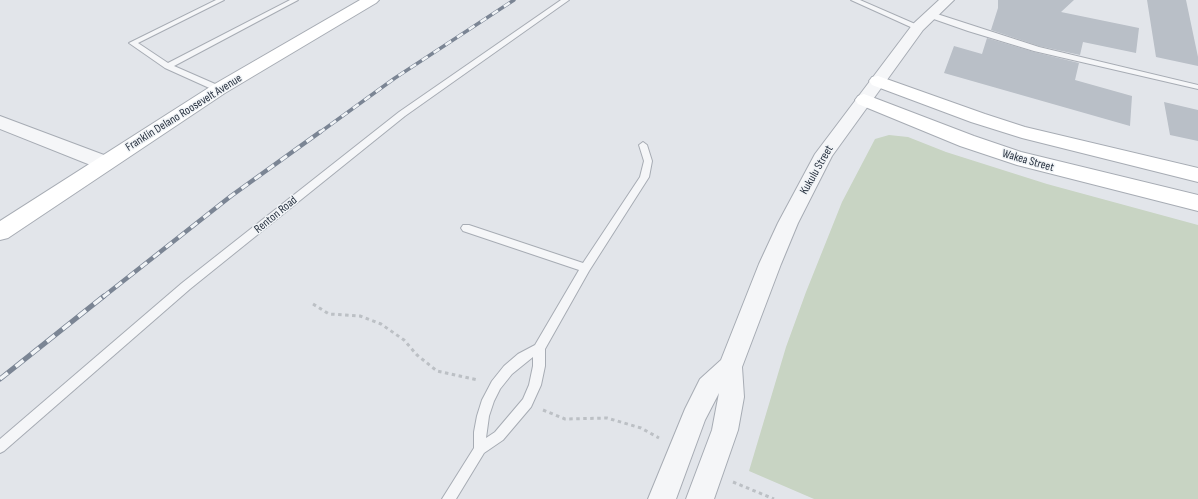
<!DOCTYPE html>
<style>
body{margin:0}
canvas{display:block;background:#e2e5ea}
</style>
<canvas width="1198" height="499"></canvas>
<script>
const context = document.querySelector('canvas').getContext('2d');
context.lineJoin = 'round';
function fillPath(path, color) {
  context.fillStyle = color;
  context.fill(path, 'evenodd');
}
function shape(rows) {
  const path = new Path2D();
  for (const r of rows) {
    path.moveTo(r[0], r[1]);
    for (let i = 2; i < r.length; i += 2) path.lineTo(r[i], r[i + 1]);
  }
  return path;
}
function trace(path, color, width, dash) {
  context.strokeStyle = color;
  context.lineWidth = width;
  context.lineCap = dash ? 'butt' : 'round';
  context.setLineDash(dash || []);
  context.stroke(path);
}
function write(font, color, halo, rows, align = 'center') {
  context.font = font + ' "Sofia Sans Condensed",sans-serif';
  context.lineWidth = 3;
  context.setLineDash([]);
  context.textBaseline = 'middle';
  context.strokeStyle = halo;
  context.fillStyle = color;
  for (const [text, x, y, turn = 0] of rows) {
    context.save();
    context.translate(x, y);
    context.rotate((+turn || 0) * Math.PI / 180);
    context.textAlign = isNaN(turn) ? turn : align;
    if (halo) context.strokeText(text, 0, 0);
    context.fillText(text, 0, 0);
    context.restore();
  }
}
fillPath(shape([
 [889,135,908,137,946,152,1047,184,1198,225,1198,499,814,499,749,471,786,347,806,292,842,202,875,139]
]), '#c8d4c3');
fillPath(shape([
 [998,0,1074,0,1061,12,1139,28,1136,53,1083,42,1080,55,1039,46,991,30,998,8],
 [1147,0,1186,0,1198,57,1198,66,1156,57],
 [987,38,1034,52,1079,63,1075,80,1132,96,1130,126,944,73,954,46,982,54],
 [1164,102,1198,110,1198,141,1170,135]
]), '#b9bfc7');
const lane = shape([
 [216,0,224,0,138,43,168,63,290,0,298,0,174,66,222,87,222,91,216,91,165,68,129,43,216,0],
 [561,0,569,0,405,116,190,289,4,451,0,453,0,439,182,283,399,112,561,0],
 [851,0,860,0,922,27,918,29,915,29,851,0],
 [928,13,934,13,1039,47,1198,85,1198,89,1034,51,968,31,928,17,928,13],
 [643,142,647,145,652,161,649,177,589,271,545,349,545,366,541,385,531,407,503,440,484,453,456,499,442,499,474,448,474,432,477,416,482,400,492,381,504,366,518,354,535,345,579,270,463,231,461,228,463,225,469,225,583,263,640,177,644,161,639,145,643,142],
 [533,357,533,366,529,385,523,399,495,432,486,438,489,416,494,401,500,389,512,374,533,357]
]);
const street = shape([
 [939,0,954,0,923,30,832,156,798,223,781,264,742,367,744,397,738,430,714,499,686,499,712,430,719,393,705,420,676,499,648,499,685,409,700,379,721,360,759,264,778,223,815,154,913,24,939,0],
 [0,116,112,158,114,163,112,168,105,170,98,168,0,129,0,116]
]);
const secondary = shape([
 [360,0,379,0,376,3,225,93,8,238,0,240,0,221,213,85,360,0],
 [878,76,985,114,1025,127,1198,168,1198,182,1022,138,971,122,872,85,869,81,872,77,878,76],
 [864,94,974,136,1021,152,1198,195,1198,211,1017,165,960,146,858,104,855,100,858,96,864,94]
]);
trace(lane, '#a7acb4', 2);
trace(street, '#a7acb4', 2);
trace(secondary, '#a7acb4', 2);
trace(shape([
 [313,304,329,314,360,316,381,324,404,340,417,355,437,371,478,380],
 [543,410,565,419,607,418,641,428,659,438],
 [733,482,774,499]
]), '#bcc0c5', 3, [3.5, 3.5]);
fillPath(lane, '#f5f6f8');
fillPath(street, '#f5f6f8');
fillPath(secondary, '#fff');
const railFar2 = shape([
 [319,133,395,78,514,0]
]);
const railFar1 = shape([
 [103,297,231,196,320,132]
]);
const rail = shape([
 [0,379,104,296]
]);
trace(railFar2, '#7b8594', 3.5);
trace(railFar1, '#7b8594', 4.5);
trace(rail, '#7b8594', 5);
trace(railFar2, '#f1f4f7', 2.5, [7]);
trace(railFar1, '#f1f4f7', 3, [8]);
trace(rail, '#f1f4f7', 3.5, [10]);
write('12px', '#2a3442', '#f1f4f7', [
 ["Franklin Delano Roosevelt Avenue",184,113,-32],
 ["Wakea Street",1028,161,16],
 ["Kukulu Street",817,170,-60],
 ["Renton Road",276,215,-39]
]);
</script>
